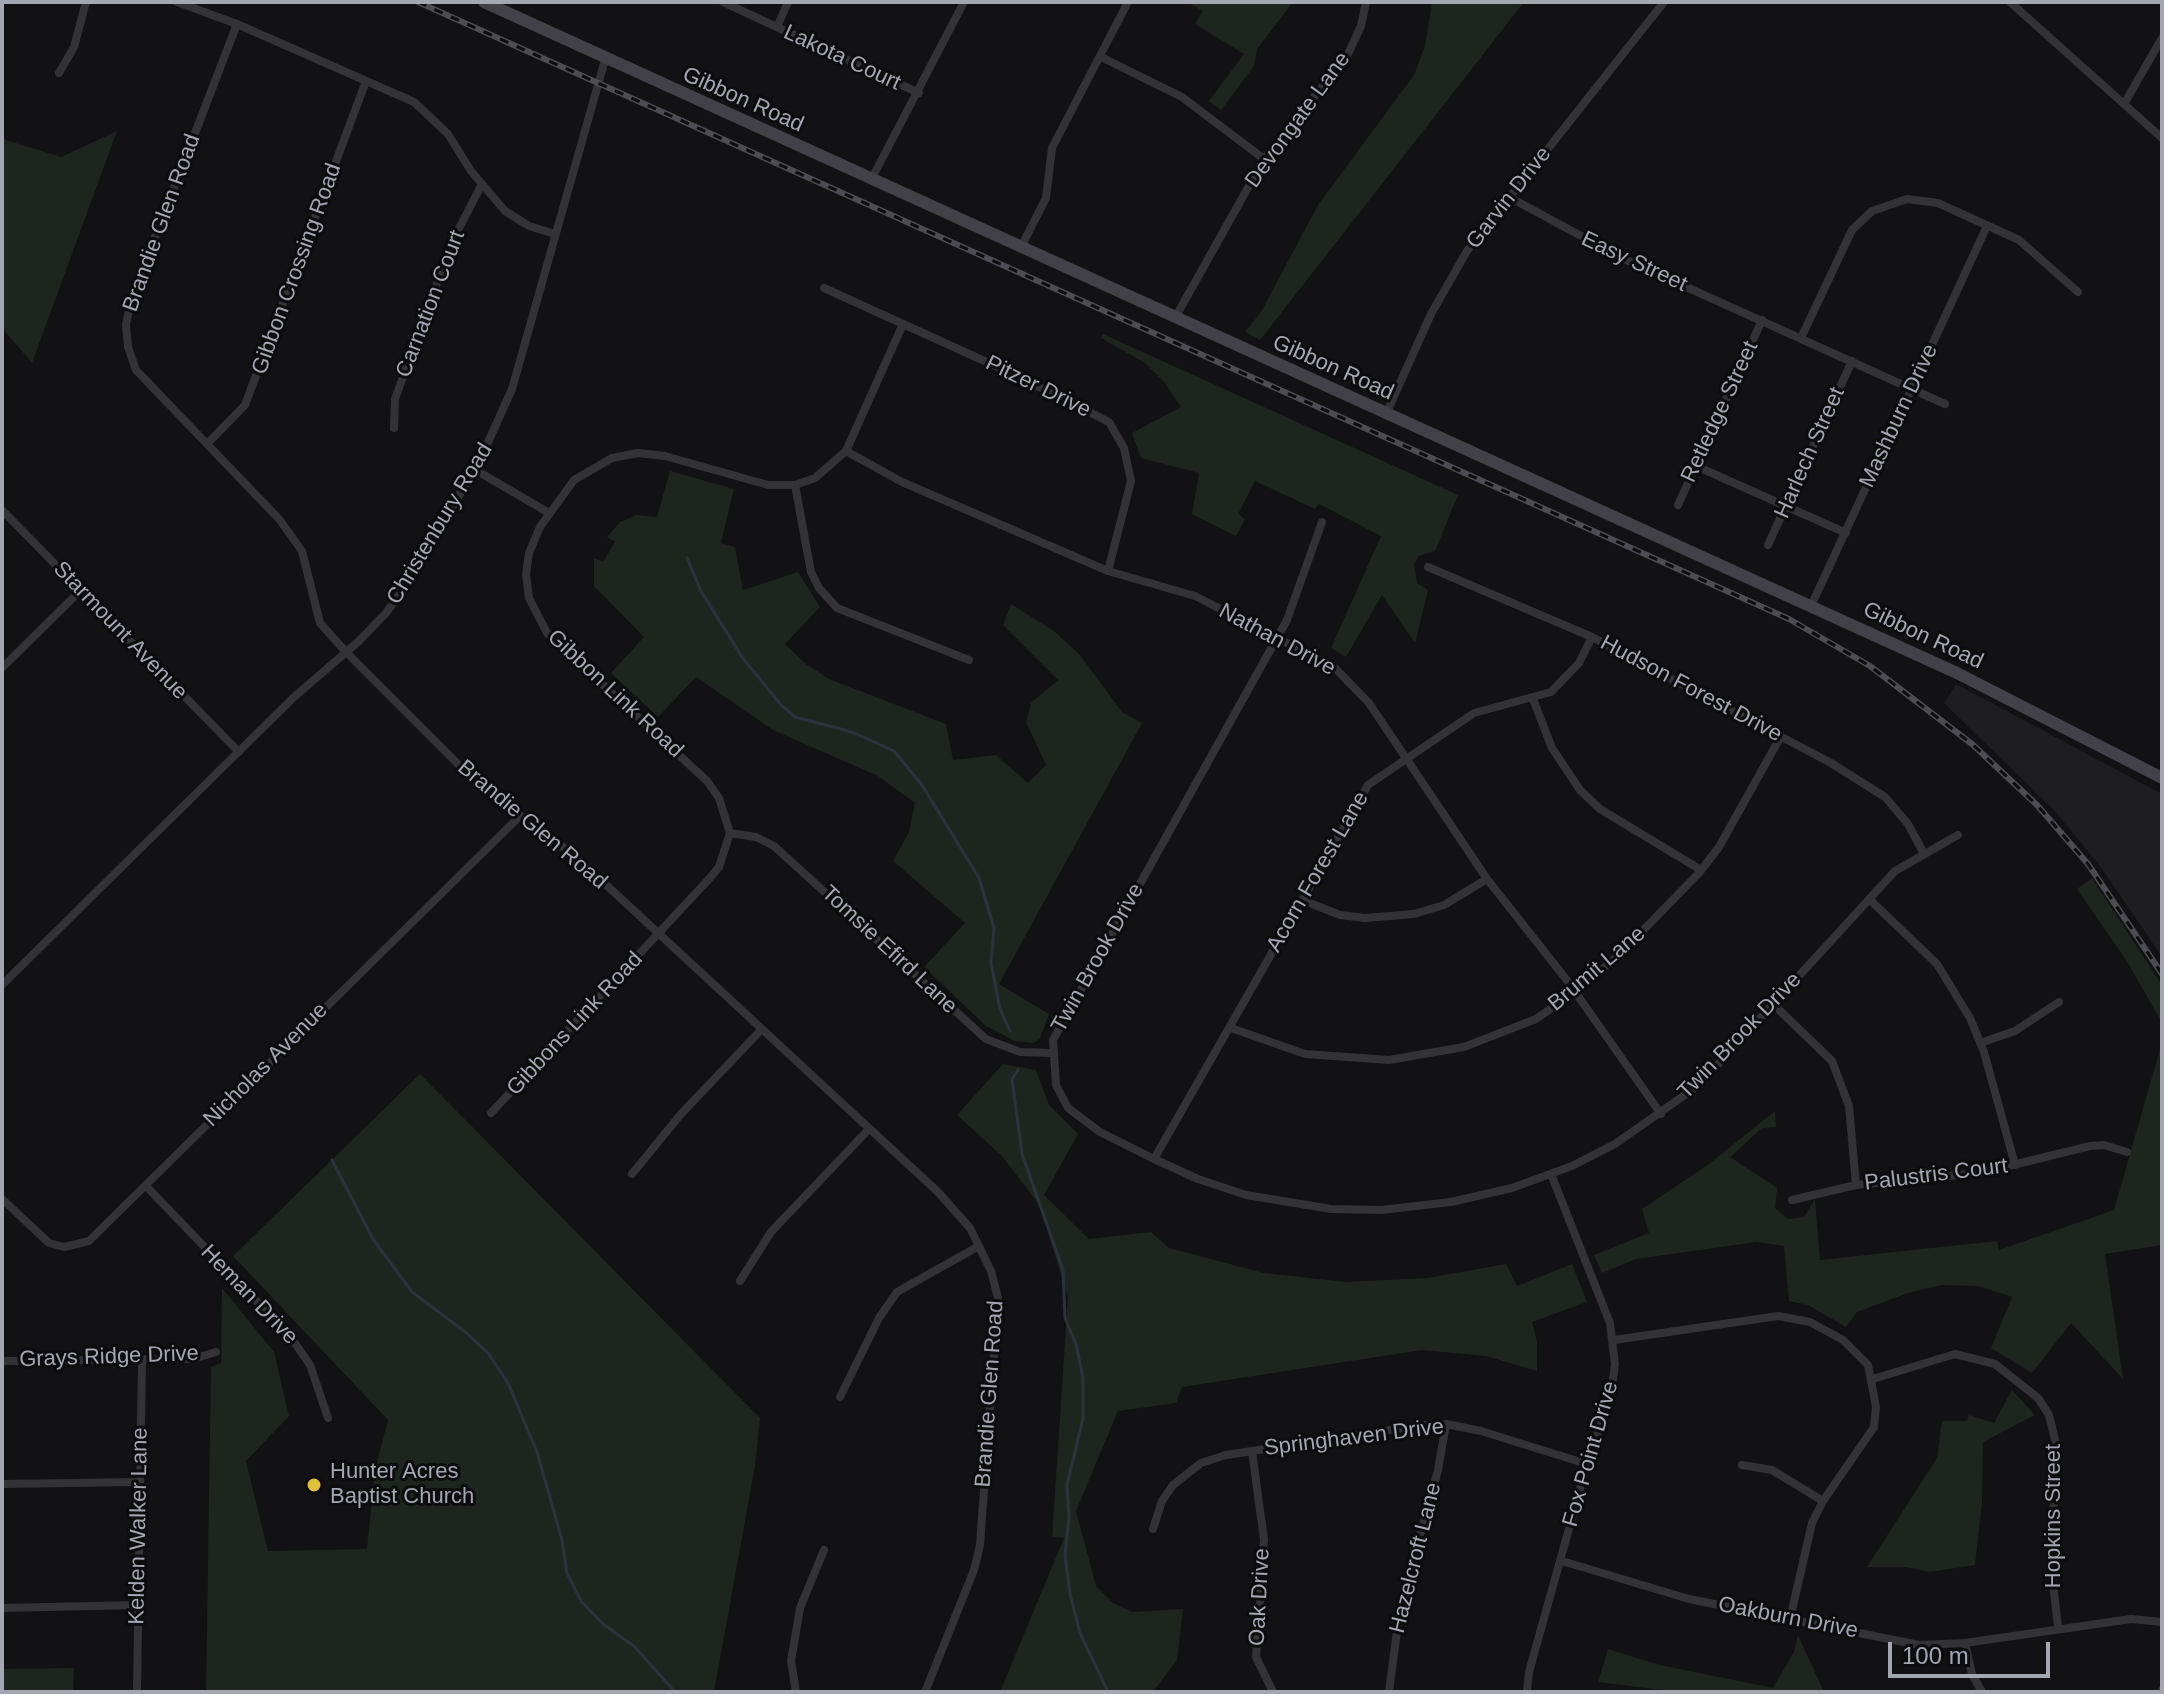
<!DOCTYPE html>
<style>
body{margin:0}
#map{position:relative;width:2164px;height:1694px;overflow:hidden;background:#121113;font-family:Arial,sans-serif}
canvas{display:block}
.frame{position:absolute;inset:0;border:4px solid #a4a6b2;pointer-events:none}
.scale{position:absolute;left:1888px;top:1642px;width:162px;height:36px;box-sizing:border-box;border:4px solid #a4a6b2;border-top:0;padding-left:10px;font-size:24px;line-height:28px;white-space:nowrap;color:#a4a6b2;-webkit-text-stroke:6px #0d0c0e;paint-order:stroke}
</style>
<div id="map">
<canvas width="2164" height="1694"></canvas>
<div class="frame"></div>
<div class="scale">100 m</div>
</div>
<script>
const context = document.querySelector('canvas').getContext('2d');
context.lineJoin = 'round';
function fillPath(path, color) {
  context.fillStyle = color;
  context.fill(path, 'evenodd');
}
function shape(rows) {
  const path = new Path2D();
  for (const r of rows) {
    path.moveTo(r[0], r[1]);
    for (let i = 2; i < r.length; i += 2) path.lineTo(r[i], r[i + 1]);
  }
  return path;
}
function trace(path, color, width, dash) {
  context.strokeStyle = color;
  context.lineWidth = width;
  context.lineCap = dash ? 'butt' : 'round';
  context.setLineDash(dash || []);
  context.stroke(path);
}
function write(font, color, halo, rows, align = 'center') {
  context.font = font + ' Arial,sans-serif';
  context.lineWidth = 6;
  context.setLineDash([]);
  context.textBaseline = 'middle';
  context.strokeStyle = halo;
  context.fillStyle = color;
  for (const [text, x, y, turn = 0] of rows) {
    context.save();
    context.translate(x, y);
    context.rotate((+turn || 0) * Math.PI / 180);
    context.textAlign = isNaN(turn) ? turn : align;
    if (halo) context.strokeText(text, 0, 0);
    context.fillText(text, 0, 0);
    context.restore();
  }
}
fillPath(shape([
 [1956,684,2162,794,2162,957,2103,870,2054,810,1944,703]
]), '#1e1d1f');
fillPath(shape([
 [1187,2,1293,2,1257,49,1254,66,1221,110,1209,101,1244,54,1195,24,1203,11],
 [1432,2,1524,2,1260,340,1245,332,1261,312,1318,205,1414,75,1425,46],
 [117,131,32,363,2,328,2,135,6,140,61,157],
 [1103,334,1458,495,1435,551,1419,556,1414,564,1417,583,1428,590,1415,643,1382,595,1346,657,1331,648,1381,536,1319,504,1315,509,1255,481,1238,514,1245,519,1236,536,1192,514,1199,473,1141,458,1132,433,1181,407,1165,383,1145,363,1101,338],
 [670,471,734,489,721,543,735,547,743,590,798,572,820,607,785,644,806,664,829,679,946,724,953,760,996,755,1028,783,1046,765,1026,722,1031,703,1058,680,1003,625,1011,604,1054,631,1080,655,1122,712,1142,723,999,984,1049,1014,1040,1038,1034,1043,1015,1041,986,1026,924,967,965,923,893,861,909,832,915,803,878,776,773,730,696,677,658,717,611,673,644,637,594,586,594,558,603,562,615,542,607,537,620,522,637,515,657,517],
 [2092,878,2162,985,2162,1023,2128,963,2077,889],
 [2162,1042,2162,1245,2105,1254,2123,1379,2071,1323,2032,1373,1991,1348,2012,1297,1978,1286,1942,1285,1908,1293,1857,1312,1846,1327,1808,1305,1789,1301,1784,1246,1757,1242,1636,1259,1602,1273,1594,1255,1649,1233,1642,1209,1709,1164,1775,1111,1776,1127,1762,1128,1730,1157,1777,1188,1775,1208,1788,1219,1804,1217,1815,1199,1820,1260,1997,1241,1999,1250,2114,1210],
 [1003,1064,1036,1070,1049,1105,1078,1134,1044,1195,1089,1239,1151,1232,1169,1248,1264,1273,1346,1282,1427,1278,1506,1264,1517,1286,1572,1264,1587,1302,1532,1322,1537,1342,1537,1371,1486,1356,1422,1350,1182,1387,1176,1403,1118,1411,1076,1511,1096,1586,1113,1603,1132,1612,1183,1609,1177,1660,1153,1692,1000,1692,1064,1538,1052,1537,1068,1298,1040,1206,1002,1156,957,1115],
 [420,1074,760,1418,755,1466,714,1692,206,1692,211,1367,221,1363,222,1288,274,1352,289,1416,246,1461,268,1551,367,1549,375,1469,388,1420,233,1256],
 [2012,1390,2035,1415,1983,1442,1982,1503,1975,1565,1930,1572,1906,1567,1867,1567,1937,1458,1942,1421,1967,1421,1969,1415,1994,1423],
 [1798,1635,1824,1692,1678,1692,1598,1682,1608,1649,1660,1665,1773,1688,1794,1652],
 [74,1668,73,1692,2,1692,2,1669]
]), '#1e251f');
trace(shape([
 [687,558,701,591,742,657,781,705,795,717,852,732,894,751,922,785,979,878,994,928,991,963,1000,1009,1010,1031],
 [1018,1070,1012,1079,1022,1154,1063,1270,1065,1318,1076,1344,1083,1378,1083,1418,1067,1485,1069,1517,1065,1555,1070,1594,1080,1633,1108,1692],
 [332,1160,373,1239,412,1292,464,1331,488,1353,508,1383,537,1452,562,1540,567,1573,581,1601,603,1624,635,1647,675,1692]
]), '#2c323a', 3);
trace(shape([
 [177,2,237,24,414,102,448,134,471,171,505,211,529,226,555,234],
 [723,2,919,93],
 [2010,2,2162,138],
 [237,24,132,297,126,324,128,347,136,370,279,519,302,551,320,623,346,652,479,785,575,856,938,1192,970,1228,991,1271,998,1298,980,1545,974,1570,925,1692],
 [777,27,788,2],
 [1101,57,1182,97,1264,159],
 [59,73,74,47,86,2],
 [2124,104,2162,38],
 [871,180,964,2],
 [1509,197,1620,257,1945,404],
 [1021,247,1046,198,1052,148,1128,2],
 [824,288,1013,374,1109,422,1124,448,1131,481,1108,571],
 [1175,318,1264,159,1347,56,1361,26,1366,2],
 [1801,338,1852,230,1872,211,1907,199,1938,203,2019,240,2078,292],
 [1386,414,1431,314,1467,251,1664,2],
 [394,428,395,399,452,242,482,184],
 [207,444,245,405,366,81],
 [846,451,902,482,1108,571,1195,596,1334,667,1369,703,1487,879,1566,979,1661,1114],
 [1696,466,1846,533],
 [474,469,549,513],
 [795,485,811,572,819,588,837,608,969,660],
 [1678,505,1762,320],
 [2,510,239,752],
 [1322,522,1287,620,1053,1040,1056,1085,1068,1108,1100,1132,1154,1159,1198,1179,1246,1195,1331,1209,1381,1210,1451,1202,1512,1188,1572,1166,1615,1144,1699,1085,1895,871,1958,835],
 [1768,545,1852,361],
 [1428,567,1592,637,1831,763,1885,797,1908,824,1923,852],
 [1811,606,1987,226],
 [2,668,81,590],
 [1533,699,1552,748,1580,790,1600,809,1701,870],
 [730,833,756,837,774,846,986,1039,1020,1052,1052,1053],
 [1869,899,1937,964,1970,1018,1984,1052,2015,1165],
 [1302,900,1340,915,1365,918,1414,914,1444,905,1487,879],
 [2,985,293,698,359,641,386,613,418,569,485,449,512,389,605,60],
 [1773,1004,1832,1061,1849,1106,1856,1185],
 [1231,1028,1305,1054,1389,1060,1464,1047,1536,1019,1575,992,1619,955,1699,873,1719,847,1781,736],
 [1980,1043,2015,1031,2059,1002],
 [491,1113,709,879,719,867,730,833,719,798,707,781,547,633,529,598,526,574,529,553,540,527,574,480,612,458,638,453,665,456,768,485,795,485,815,478,846,451,903,324],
 [1154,1159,1368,785,1474,713,1551,692,1579,663,1592,637],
 [632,1174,681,1114,761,1030],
 [146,1186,290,1336,310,1365,328,1418],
 [2,1199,49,1243,64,1247,89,1241,520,816],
 [1792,1200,1856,1185,1980,1173,2090,1146,2104,1145,2127,1152],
 [740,1281,771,1232,869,1129],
 [1614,1340,1778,1316,1810,1322,1843,1340,1868,1365,1876,1407,1874,1427,1823,1501,1812,1523,1790,1619],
 [2,1361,193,1359,216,1352],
 [1873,1379,1955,1354,1995,1364,2038,1398,2049,1415,2055,1440,2055,1493,2049,1551,2058,1627],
 [840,1397,879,1318,897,1292,979,1246],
 [1252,1451,1264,1540,1256,1657,1273,1692],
 [1742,1465,1772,1470,1823,1501],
 [2,1484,138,1482],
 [1153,1529,1162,1501,1173,1485,1201,1463,1226,1455,1423,1425,1446,1424,1481,1431,1587,1464],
 [1562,1561,1689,1599,1919,1645,1965,1643,2131,1619,2162,1622],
 [2,1608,137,1605],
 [1965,1643,1972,1674,1982,1692],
 [137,1692,142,1360],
 [796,1692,791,1661,800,1608,824,1550],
 [1389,1692,1400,1608,1438,1470,1446,1424],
 [1527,1692,1529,1672,1587,1464,1610,1398,1615,1365,1610,1323,1551,1174],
 [2161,1692,2162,1690]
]), '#333337', 8);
trace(shape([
 [484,2,1957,673,2162,778]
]), '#414147', 12);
const rail = shape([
 [418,2,1789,619,1870,666,1972,744,2037,805,2088,864,2162,974]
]);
trace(rail, '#4c4c52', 6);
trace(rail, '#0d0c0e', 3, [9]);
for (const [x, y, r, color] of [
 [314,1485,8,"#e0c13c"]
]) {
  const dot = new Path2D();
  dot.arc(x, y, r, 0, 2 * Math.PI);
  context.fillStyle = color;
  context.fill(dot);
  trace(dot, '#0d0c0e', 3);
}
write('22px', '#a4a6b2', '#0d0c0e', [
 ["Lakota Court",842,58,25],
 ["Gibbon Road",743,100,24],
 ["Devongate Lane",1298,120,-54],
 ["Garvin Drive",1509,198,-52],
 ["Brandie Glen Road",162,223,-70],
 ["Easy Street",1634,262,25],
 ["Gibbon Crossing Road",297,269,-70],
 ["Carnation Court",431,304,-69],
 ["Gibbon Road",1333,368,24],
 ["Pitzer Drive",1038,387,26],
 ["Retledge Street",1720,412,-65],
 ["Mashburn Drive",1899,416,-65],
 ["Harlech Street",1810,453,-66],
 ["Christenbury Road",440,524,-59],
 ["Starmount Avenue",120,631,46],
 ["Gibbon Road",1923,636,25],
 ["Nathan Drive",1277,640,28],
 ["Hudson Forest Drive",1691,689,28],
 ["Gibbon Link Road",615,694,43],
 ["Brandie Glen Road",532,825,40],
 ["Acorn Forest Lane",1318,872,-60],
 ["Tomsie Efird Lane",889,950,43],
 ["Twin Brook Drive",1098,958,-61],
 ["Brumit Lane",1597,969,-40],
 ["Gibbons Link Road",575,1024,-47],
 ["Twin Brook Drive",1740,1036,-46],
 ["Nicholas Avenue",266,1065,-45],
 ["Palustris Court",1936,1175,-7],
 ["Heman Drive",249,1295,46],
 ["Grays Ridge Drive",109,1357,-2],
 ["Brandie Glen Road",990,1394,-86],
 ["Springhaven Drive",1354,1438,-7],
 ["Fox Point Drive",1591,1454,-74],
 ["Hopkins Street",2054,1516,-90],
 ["Kelden Walker Lane",139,1526,-89],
 ["Hazelcroft Lane",1416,1558,-76],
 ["Oak Drive",1260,1597,-87],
 ["Oakburn Drive",1788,1618,11]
]);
write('22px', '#a4a6b2', '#0d0c0e', [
 ["Hunter Acres",330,1472],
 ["Baptist Church",330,1497]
], 'left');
</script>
